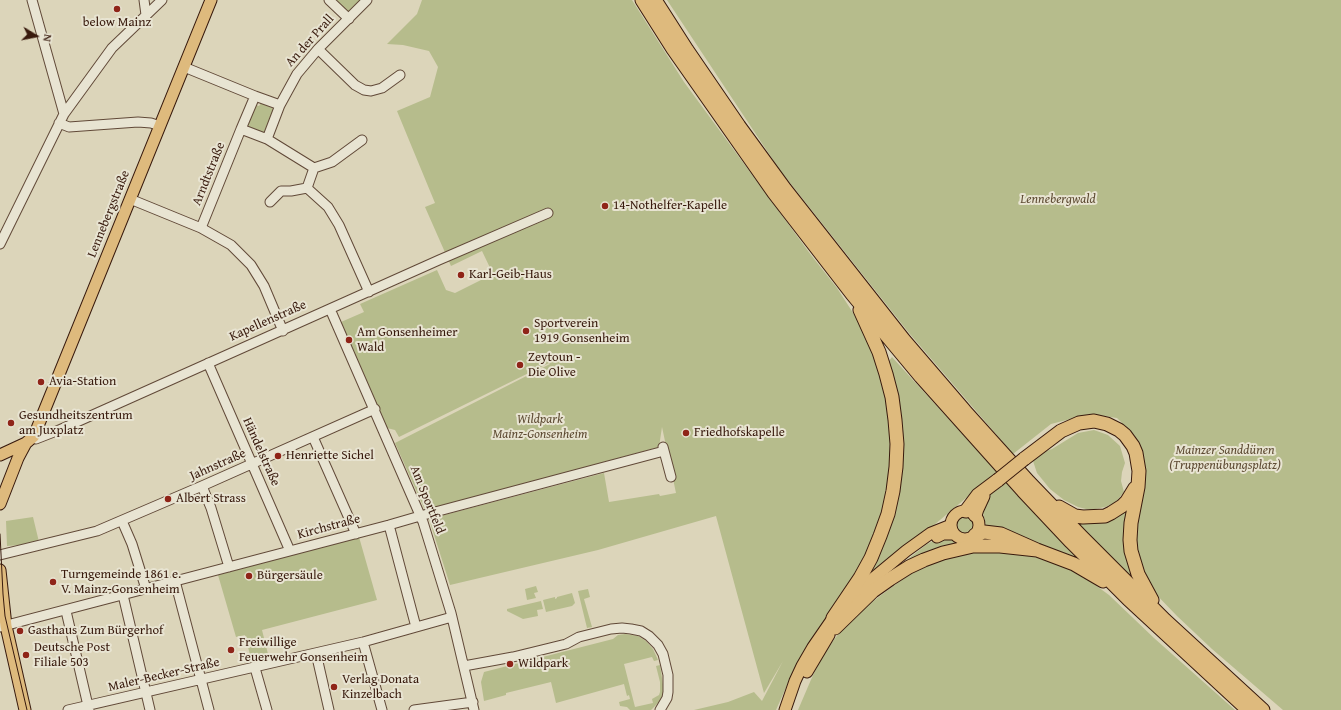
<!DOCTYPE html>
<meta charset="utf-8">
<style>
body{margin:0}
#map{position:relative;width:1341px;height:710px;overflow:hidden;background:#dcd5ba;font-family:"Gentium Book Plus",serif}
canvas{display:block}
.north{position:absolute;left:16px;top:16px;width:40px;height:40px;-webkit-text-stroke:3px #e8e4d2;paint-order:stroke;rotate:100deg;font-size:11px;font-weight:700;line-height:16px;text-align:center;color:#381a0d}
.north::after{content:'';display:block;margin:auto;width:14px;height:18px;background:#381a0d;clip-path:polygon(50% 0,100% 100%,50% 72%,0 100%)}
</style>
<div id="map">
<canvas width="1341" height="710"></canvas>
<div class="north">N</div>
</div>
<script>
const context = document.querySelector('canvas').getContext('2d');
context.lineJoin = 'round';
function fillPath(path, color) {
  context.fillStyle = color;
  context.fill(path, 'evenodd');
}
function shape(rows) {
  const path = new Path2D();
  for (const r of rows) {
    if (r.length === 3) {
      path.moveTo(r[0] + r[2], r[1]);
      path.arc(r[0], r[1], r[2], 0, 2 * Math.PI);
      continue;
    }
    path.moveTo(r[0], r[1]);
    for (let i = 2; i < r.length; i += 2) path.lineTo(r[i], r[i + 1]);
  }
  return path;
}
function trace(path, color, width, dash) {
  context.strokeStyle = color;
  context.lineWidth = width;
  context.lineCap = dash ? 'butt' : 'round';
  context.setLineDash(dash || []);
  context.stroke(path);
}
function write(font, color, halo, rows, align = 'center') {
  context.font = font + ' "Gentium Book Plus",serif';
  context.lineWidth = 4;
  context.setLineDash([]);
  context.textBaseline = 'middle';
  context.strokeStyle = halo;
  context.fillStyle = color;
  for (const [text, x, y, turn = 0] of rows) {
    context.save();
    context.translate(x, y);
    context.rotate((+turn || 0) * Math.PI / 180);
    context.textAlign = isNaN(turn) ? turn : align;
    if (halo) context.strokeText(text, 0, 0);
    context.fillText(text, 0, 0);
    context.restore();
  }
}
fillPath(shape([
 [334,0,362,0,349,13],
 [422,0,632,0,684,82,811,255,837,288,857,319,874,353,886,390,892,426,888,484,879,523,871,547,832,613,808,644,788,683,776,710,694,710,728,702,754,692,762,701,783,661,764,693,716,516,598,550,450,585,429,519,604,473,609,502,659,494,660,496,676,493,662,427,659,447,427,510,424,508,395,443,550,364,549,363,399,437,395,430,387,428,341,322,364,312,360,304,437,270,446,290,455,293,493,274,482,251,451,266,425,207,435,203,397,111,430,97,438,67,429,51,403,45,387,44,417,14],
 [667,0,1341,0,1341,710,1283,710,1212,649,1177,616,1150,588,1140,568,1135,535,1145,463,1134,435,1117,418,1090,414,1051,424,1013,454,909,333,779,169],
 [261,103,274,109,266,134,247,127,256,105,259,106],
 [892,357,997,472,864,584,902,441,898,393,889,361],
 [1094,430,1108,435,1120,446,1125,463,1122,472,1121,481,1124,492,1115,503,1105,507,1090,510,1078,507,1064,500,1050,489,1037,473,1033,461,1041,453,1052,449,1078,433],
 [1005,481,1014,492,1083,565,986,526,983,513,983,507,990,495],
 [1127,506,1126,517,1137,584,1080,527,1074,520],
 [965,525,9],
 [33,517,39,542,33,544,7,546,6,521],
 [979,536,1008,540,905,565,903,563,927,544,935,540,952,537,962,542,970,541],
 [359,537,377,600,262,630,269,658,252,663,245,635,236,637,218,575],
 [985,551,1032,555,1062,565,1087,579,1109,595,1154,638,1235,710,798,710,813,675,826,650,846,624,856,614,896,584,921,567,957,554],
 [536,586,538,592,534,593,536,598,527,600,525,589],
 [588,589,590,597,584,599,592,627,587,628,578,591],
 [572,593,575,603,572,606,546,612,543,600,555,597,555,599,557,598,557,597],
 [541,601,543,609,537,610,538,616,523,619,507,611,507,609],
 [625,634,638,636,646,641,653,649,658,660,654,661,652,657,624,664,635,707,653,703,652,699,659,695,660,692,660,682,656,666,660,665,664,691,661,700,651,710,630,710,627,707,620,706,619,702,630,699,629,695,627,696,624,684,556,703,551,682,506,693,506,695,484,701,481,682,484,672,613,639,618,635]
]), '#b6bc8c');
const minor = shape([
 [32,0,64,114],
 [144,0,146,15],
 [329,0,349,19],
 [318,49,355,85,364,90,371,91,382,88,400,75],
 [184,67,255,96],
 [280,105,255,96,241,129,267,139,280,105,297,74,318,49,367,0],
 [59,123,69,127,138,122,151,123,160,126],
 [267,139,314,168,307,188,328,207,339,225,369,292],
 [314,168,332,162,362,140],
 [130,199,201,228,231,245,251,265,264,286,283,331],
 [270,202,281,191,291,191,307,188],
 [201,228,241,129],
 [0,244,64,114,112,48,162,0],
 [330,309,423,522,451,613,474,710],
 [208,363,290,551],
 [313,437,356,534],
 [33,438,36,439,59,430,439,260,548,213],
 [663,447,671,477],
 [202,486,211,508,229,567],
 [122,521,132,544,146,589],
 [389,525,416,627],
 [0,555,97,531,202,486,375,409],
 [175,581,209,710],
 [123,595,150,710],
 [66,611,89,710],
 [0,627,389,525,420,516,664,451],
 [363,642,382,710],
 [316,653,329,710],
 [464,666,513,657,566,644,579,637,611,629,622,628,631,629,641,631,649,636,658,645,663,654,668,675,668,692,667,698,660,710],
 [255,668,267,710],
 [68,710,363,642,452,617],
 [414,710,473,702]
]);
const major = shape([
 [0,455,26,443,34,436,211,0],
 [0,504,18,458,26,443],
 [965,525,14],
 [937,537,943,534,954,534],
 [0,570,6,626,25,710],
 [807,672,829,635],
 [785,710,795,681,802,666,813,647,833,618,871,580,906,551,931,533,951,525]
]);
const highway = shape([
 [642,0,673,49,774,193,852,294,921,377,1023,491,1071,542,1128,599,1248,710],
 [655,0,687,50,739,126,785,189,904,340,965,411,1029,482,1081,536,1165,620,1263,710],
 [1024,459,1061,431,1079,423,1094,421,1107,424,1119,430,1125,435,1133,446,1136,453,1139,471,1138,487,1131,523,1130,540,1131,551,1138,574,1152,600],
 [1059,507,1075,516,1083,517,1105,516,1111,513,1122,506,1127,501,1135,488],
 [966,511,978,495,998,480],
 [975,515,977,509,983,496],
 [975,535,984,532,1001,534,1037,550,1074,564,1103,581],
 [833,618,860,578,871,558,880,536,888,514,893,491,896,467,897,444,895,420,892,397,886,374,879,352,860,310],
 [835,628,873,591,890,579,909,567,924,560,943,553,973,546,1000,546,1037,550]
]);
trace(minor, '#614938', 11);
trace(major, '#381a0d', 13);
trace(highway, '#381a0d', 15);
trace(minor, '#e8e4d2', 9);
trace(major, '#deba7d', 11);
trace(highway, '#deba7d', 13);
trace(shape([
 [0,534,3,594,5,616,27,710]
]), '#381a0d', 1);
const highwayBridge = shape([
 [998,480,1024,459]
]);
trace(highwayBridge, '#381a0d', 15, []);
trace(highwayBridge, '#deba7d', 13);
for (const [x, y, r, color] of [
 [117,9,4,"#8f2418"],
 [605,206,4,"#8f2418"],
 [461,275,4,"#8f2418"],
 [526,331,4,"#8f2418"],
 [349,340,4,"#8f2418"],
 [520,365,4,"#8f2418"],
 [41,382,4,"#8f2418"],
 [11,423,4,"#8f2418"],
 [686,433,4,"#8f2418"],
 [278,456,4,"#8f2418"],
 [168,499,4,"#8f2418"],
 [249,576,4,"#8f2418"],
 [53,582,4,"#8f2418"],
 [20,631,4,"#8f2418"],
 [231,650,4,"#8f2418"],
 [26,655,4,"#8f2418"],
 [510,664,4,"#8f2418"],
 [334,687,4,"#8f2418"]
]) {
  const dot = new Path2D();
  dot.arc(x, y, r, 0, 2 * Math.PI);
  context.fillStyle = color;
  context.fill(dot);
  trace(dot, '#e8e4d2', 1.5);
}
write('13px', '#381a0d', '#e8e4d2', [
 ["below Mainz",117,23,"center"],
 ["14-Nothelfer-Kapelle",613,206],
 ["Karl-Geib-Haus",469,275],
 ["Sportverein",534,324],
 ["1919 Gonsenheim",534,339],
 ["Am Gonsenheimer",357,333],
 ["Wald",357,348],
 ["Zeytoun -",528,358],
 ["Die Olive",528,373],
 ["Avia-Station",49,382],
 ["Gesundheitszentrum",19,416],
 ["am Juxplatz",19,431],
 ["Friedhofskapelle",694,433],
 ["Henriette Sichel",286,456],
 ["Albert Strass",176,499],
 ["Turngemeinde 1861 e.",61,575],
 ["V. Mainz-Gonsenheim",61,590],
 ["Bürgersäule",257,576],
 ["Gasthaus Zum Bürgerhof",28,631],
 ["Freiwillige",239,643],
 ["Feuerwehr Gonsenheim",239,658],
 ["Deutsche Post",34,648],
 ["Filiale 503",34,663],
 ["Wildpark",518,664],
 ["Verlag Donata",342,680],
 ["Kinzelbach",342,695]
], 'left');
write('13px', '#381a0d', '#e8e4d2', [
 ["An der Prall",310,41,-48],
 ["Arndtstraße",209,174,-68],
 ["Lennebergstraße",109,214,-68],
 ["Kapellenstraße",268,321,-24],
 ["Händelstraße",261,452,66],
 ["Jahnstraße",218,465,-24],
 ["Am Sportfeld",427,500,68],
 ["Kirchstraße",329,527,-15],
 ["Maler-Becker-Straße",164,675,-13]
]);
write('italic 13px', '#5e4b33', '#e8e4d2', [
 ["Lennebergwald",1058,200],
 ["Wildpark",540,420],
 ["Mainz-Gonsenheim",540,435],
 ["Mainzer Sanddünen",1225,451],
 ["(Truppenübungsplatz)",1225,466]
]);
</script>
